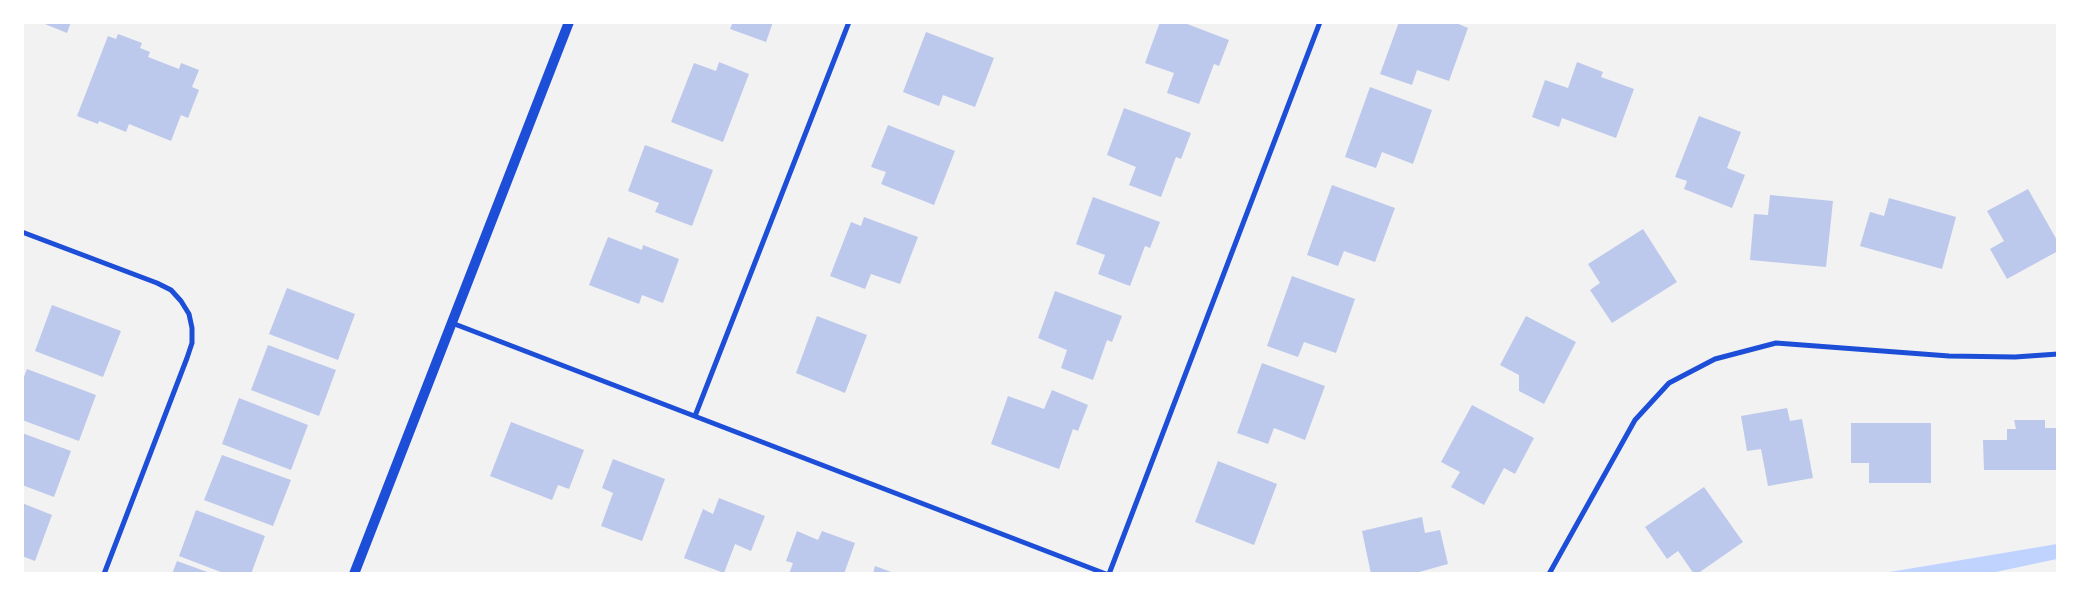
<!DOCTYPE html>
<style>
body{margin:0}
#map{position:relative;width:2080px;height:596px;overflow:hidden;background:#f2f2f2;font-family:"Work Sans",sans-serif}
canvas{display:block}
.frame{position:absolute;inset:0;border:24px solid #fff;pointer-events:none}
</style>
<div id="map">
<canvas width="2080" height="596"></canvas>
<div class="frame"></div>
</div>
<script>
const context = document.querySelector('canvas').getContext('2d');
context.lineJoin = 'round';
function fillPath(path, color) {
  context.fillStyle = color;
  context.fill(path, 'evenodd');
}
function shape(rows) {
  const path = new Path2D();
  for (const r of rows) {
    path.moveTo(r[0], r[1]);
    for (let i = 2; i < r.length; i += 2) path.lineTo(r[i], r[i + 1]);
  }
  return path;
}
function trace(path, color, width, dash) {
  context.strokeStyle = color;
  context.lineWidth = width;
  context.lineCap = dash ? 'butt' : 'round';
  context.setLineDash(dash || []);
  context.stroke(path);
}
fillPath(shape([
 [2057,544,2057,559,1991,573,1884,573]
]), '#bfd3fe');
fillPath(shape([
 [40,22,71,22,67,33],
 [733,22,773,22,766,42,730,29],
 [1160,22,1182,22,1229,40,1219,66,1214,64,1199,104,1167,93,1174,73,1145,63],
 [1399,22,1454,22,1468,28,1449,81,1417,70,1412,85,1380,74],
 [926,32,994,58,975,107,943,95,939,106,903,92],
 [118,34,142,43,140,48,150,52,148,57,179,69,181,63,199,70,192,87,199,90,188,118,181,115,171,141,129,124,126,132,99,121,98,124,77,116,108,36,116,39],
 [719,62,749,74,723,142,671,122,694,63,716,71],
 [1577,62,1603,72,1601,77,1634,89,1616,138,1562,118,1559,127,1532,117,1545,80,1568,88],
 [1370,87,1432,110,1413,164,1382,152,1376,168,1345,157],
 [1124,108,1191,133,1181,159,1176,157,1161,197,1129,185,1136,167,1107,155],
 [1699,116,1741,132,1727,168,1745,175,1732,208,1684,189,1687,181,1675,177],
 [888,125,955,151,934,205,881,184,886,172,871,167],
 [645,145,713,170,692,226,655,212,659,203,628,191],
 [1332,185,1395,208,1375,262,1344,251,1338,266,1307,255],
 [2028,189,2058,242,2058,251,2007,279,1990,249,2004,241,1987,211],
 [1770,195,1833,201,1826,267,1750,260,1754,214,1768,215],
 [1093,197,1160,222,1150,248,1145,246,1130,286,1098,274,1105,255,1076,244],
 [1889,198,1956,217,1942,269,1860,246,1870,212,1884,216],
 [864,217,918,237,900,284,871,274,865,289,830,276,851,222,861,226],
 [1643,229,1677,282,1612,323,1590,290,1600,283,1588,264],
 [608,237,642,250,643,245,679,259,663,303,642,295,639,304,589,285],
 [1292,276,1355,299,1336,353,1304,342,1298,357,1267,346],
 [287,288,355,314,338,360,269,334],
 [1055,291,1122,316,1112,342,1107,340,1093,380,1061,368,1067,350,1038,338],
 [52,305,121,331,103,377,35,351],
 [817,316,867,335,845,393,796,373],
 [1526,316,1576,342,1544,404,1519,391,1519,375,1500,365],
 [268,345,336,370,319,416,251,390],
 [1262,363,1325,386,1305,440,1274,428,1268,444,1237,433],
 [27,369,96,395,79,441,22,420,22,382],
 [1052,390,1088,405,1078,431,1073,429,1059,469,991,444,1008,396,1044,409],
 [239,398,308,425,291,470,222,444],
 [1472,405,1534,438,1515,474,1504,468,1484,505,1451,487,1460,472,1441,462],
 [1787,408,1790,421,1802,419,1813,478,1768,486,1761,449,1747,451,1741,416],
 [2014,420,2045,420,2045,428,2058,428,2058,470,1984,470,1983,440,2007,440,2007,429,2016,429],
 [511,422,584,450,569,489,558,485,552,500,490,476],
 [1851,423,1931,423,1931,483,1869,483,1869,463,1851,463],
 [22,433,71,451,54,497,22,485],
 [222,455,291,480,273,526,204,500],
 [613,459,665,479,642,541,601,526,613,493,602,488],
 [1218,461,1277,484,1254,545,1195,522],
 [1704,487,1743,542,1697,574,1694,574,1678,551,1667,559,1645,527],
 [719,498,765,516,751,551,735,544,724,573,684,558,703,509,713,514],
 [22,503,52,515,35,561,22,556],
 [196,510,265,536,251,574,226,574,179,556],
 [1422,517,1425,533,1440,530,1448,564,1412,574,1371,574,1362,531],
 [797,531,818,540,822,531,855,543,844,574,789,574,793,563,786,561],
 [177,561,210,573,210,574,172,574],
 [875,566,894,573,894,574,873,574]
]), '#bdc9ec');
trace(shape([
 [22,232,157,283,171,290,181,301,189,314,192,328,192,343,187,358,104,574],
 [452,323,1106,574],
 [695,416,849,22],
 [1109,574,1320,22],
 [1549,574,1635,420,1669,383,1715,359,1776,343,1949,356,2015,357,2058,354]
]), '#1d4ed8', 5);
trace(shape([
 [354,574,569,22]
]), '#1d4ed8', 10);
</script>
